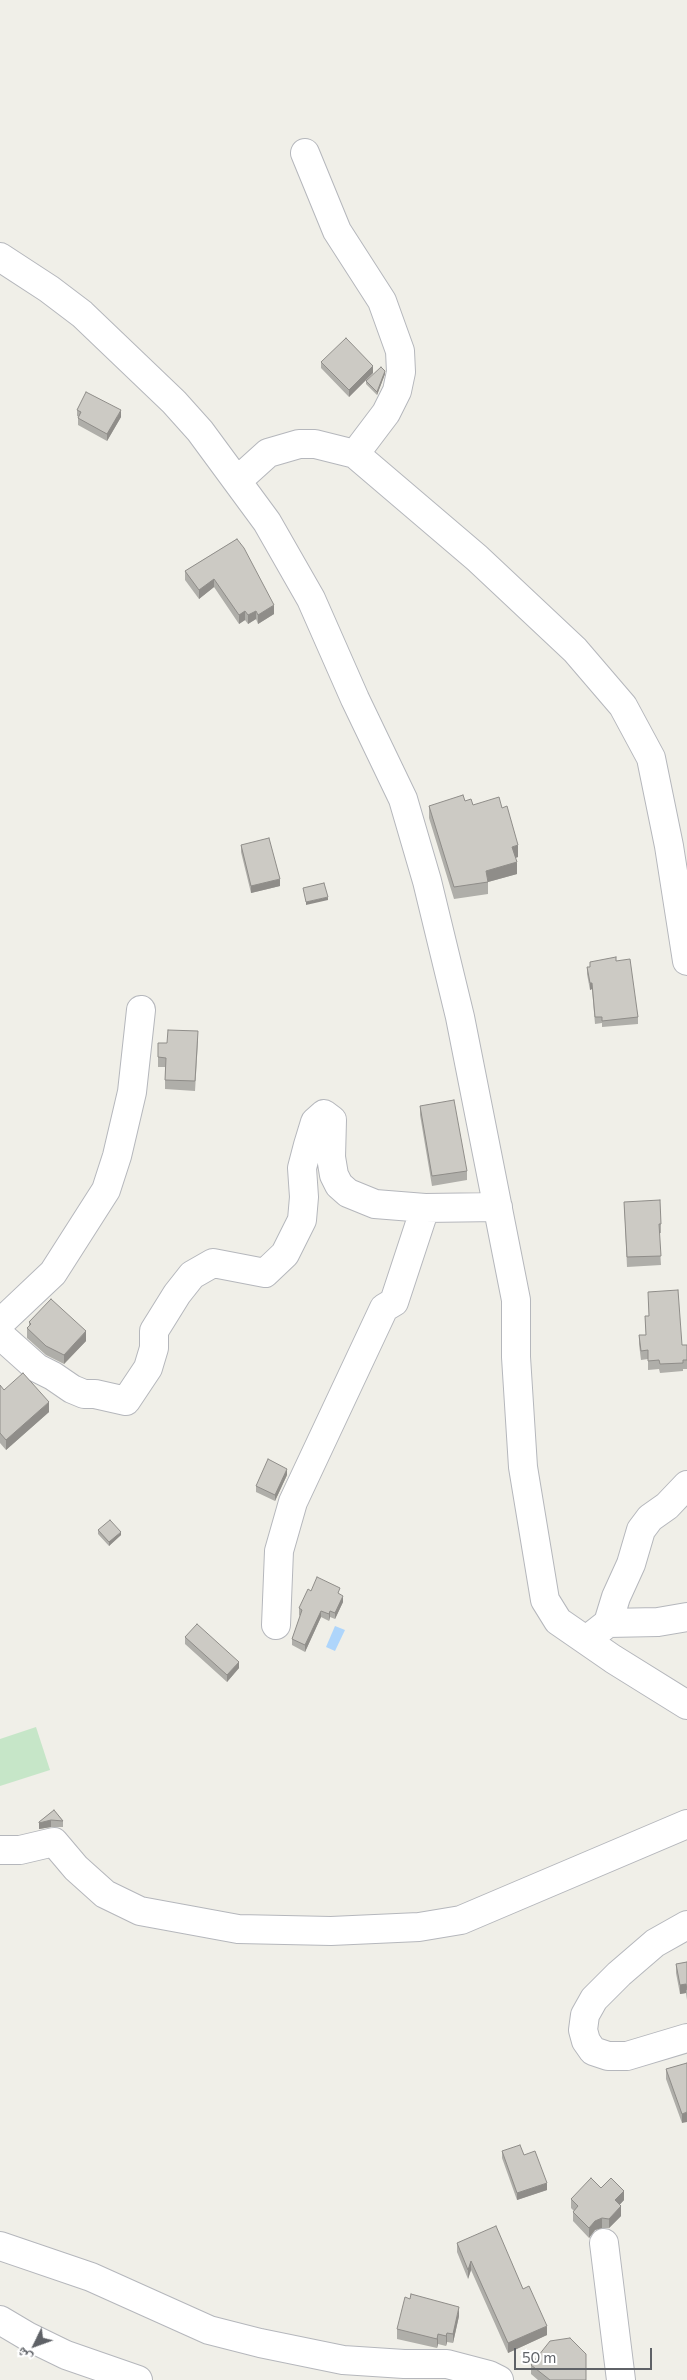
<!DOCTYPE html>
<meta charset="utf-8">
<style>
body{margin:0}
#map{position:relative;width:687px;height:2380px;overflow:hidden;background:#f0efe8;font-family:Commissioner,"Noto Naskh Arabic",sans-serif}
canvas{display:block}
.north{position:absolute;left:10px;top:2320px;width:50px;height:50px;-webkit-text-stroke:4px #fff;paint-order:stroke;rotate:228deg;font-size:14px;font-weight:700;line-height:20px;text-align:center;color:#5f6267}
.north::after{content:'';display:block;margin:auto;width:18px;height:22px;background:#5f6267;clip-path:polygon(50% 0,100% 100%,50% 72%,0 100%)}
.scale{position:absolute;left:514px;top:2348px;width:138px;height:22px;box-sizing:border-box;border:2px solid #5f6267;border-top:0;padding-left:6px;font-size:15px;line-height:18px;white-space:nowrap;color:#5f6267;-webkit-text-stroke:4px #fff;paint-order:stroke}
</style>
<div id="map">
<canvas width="687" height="2380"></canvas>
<div class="north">ش</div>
<div class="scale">50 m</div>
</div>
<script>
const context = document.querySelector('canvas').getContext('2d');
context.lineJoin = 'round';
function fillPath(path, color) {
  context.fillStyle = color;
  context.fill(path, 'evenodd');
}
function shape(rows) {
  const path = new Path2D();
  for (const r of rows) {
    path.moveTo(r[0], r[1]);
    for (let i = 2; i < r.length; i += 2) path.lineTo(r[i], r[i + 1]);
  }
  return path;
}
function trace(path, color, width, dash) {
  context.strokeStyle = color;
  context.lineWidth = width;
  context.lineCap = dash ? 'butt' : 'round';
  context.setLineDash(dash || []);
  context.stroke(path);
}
fillPath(shape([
 [36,1727,50,1770,0,1786,0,1739]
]), '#c6e6c8');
fillPath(shape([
 [335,1626,345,1630,335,1651,326,1647]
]), '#aed5fb');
const minor = shape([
 [305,153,337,231,382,301,400,351,401,372,397,391,386,413,355,454],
 [0,257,49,289,82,314,174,402,200,431,267,522,311,599,355,699,403,799,427,881,460,1017,516,1300,516,1357,523,1467,545,1600,558,1621,613,1659,687,1705],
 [237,481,268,453,299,444,315,444,355,454,477,558,575,650,623,706,651,758,669,846,687,961],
 [0,1323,53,1273,106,1190,117,1156,132,1092,141,1010],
 [0,1335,37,1368,53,1376,72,1389,84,1394,95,1394,126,1401,148,1368,154,1348,154,1331,177,1294,192,1275,213,1263,265,1273,285,1254,302,1220,304,1197,302,1168,308,1145,315,1122,324,1114,332,1120,331,1157,334,1175,339,1185,348,1193,375,1204,425,1208,498,1207],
 [608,1623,616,1597,631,1564,641,1530,650,1518,667,1506,687,1485],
 [276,1625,279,1551,293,1502,384,1308,394,1302,425,1208],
 [594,1634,608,1623,658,1622,687,1617],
 [0,1850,20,1850,54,1842,76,1868,105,1894,140,1911,238,1929,331,1931,419,1927,461,1920,687,1824],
 [687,1925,655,1943,619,1974,594,1999,585,2015,583,2030,586,2041,593,2051,608,2056,627,2056,687,2038],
 [604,2243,621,2380],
 [0,2246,91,2277,209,2330,260,2343,343,2360,404,2364,447,2364,489,2375,499,2380],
 [0,2320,27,2336,66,2355,138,2380]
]);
trace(minor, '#b5b7bc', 30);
trace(minor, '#fff', 28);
fillPath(shape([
 [321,362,373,373,349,397,321,368],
 [385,374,377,395,366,384,366,381],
 [77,410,121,417,107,441,78,425,78,418,79,417,77,416],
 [237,539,274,614,258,624,256,619,248,624,245,620,239,624,214,587,199,599,185,580,185,571],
 [465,801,473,805,518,857,515,858,517,874,488,882,488,894,454,899,429,818,429,806],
 [241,845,280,886,251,893,241,852],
 [616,961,638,1017,638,1024,602,1027,602,1023,595,1024,592,989,590,990,587,974,587,967,590,967,590,962],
 [198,1041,195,1091,165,1089,165,1067,158,1067,158,1057,167,1043],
 [420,1106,467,1171,467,1180,432,1186,420,1115],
 [624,1202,661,1224,661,1233,659,1233,661,1265,627,1267],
 [645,1316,682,1345,687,1345,687,1369,683,1369,683,1371,660,1373,659,1369,648,1370,648,1359,641,1360,639,1344,639,1335,646,1335],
 [29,1322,86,1341,64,1364,46,1355,27,1338,27,1328,29,1326],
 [0,1385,4,1390,49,1412,6,1450,0,1443],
 [287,1475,275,1501,256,1492,256,1486],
 [98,1530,121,1535,109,1546,98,1534],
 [311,1591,340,1594,343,1602,335,1619,330,1617,329,1621,321,1617,305,1652,292,1645,292,1639,300,1616,299,1615,299,1608],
 [185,1637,239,1668,227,1682,185,1644],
 [54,1810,63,1821,63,1827,51,1827,39,1829,39,1822],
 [687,1962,687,2000,686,1993,680,1994,676,1973,676,1964],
 [687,2063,682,2123,666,2079,666,2069],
 [502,2151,524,2155,547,2190,517,2200,502,2158],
 [601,2188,624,2200,619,2205,621,2216,609,2228,602,2228,595,2230,589,2238,573,2221,573,2212,574,2211,571,2208,571,2199],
 [457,2243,523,2289,547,2335,508,2353,471,2270,468,2279,457,2252],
 [459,2316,453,2343,447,2342,446,2346,438,2344,437,2348,397,2339,397,2329],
 [531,2365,586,2380,538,2380,531,2374]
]), '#afaea9');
fillPath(shape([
 [373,366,373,373,349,397,349,390],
 [385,371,385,374,377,395,377,392],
 [121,410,121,417,107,441,107,434],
 [214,579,214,587,199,599,199,590],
 [274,605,274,614,258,624,258,615],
 [245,611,245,620,239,624,239,615],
 [256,611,256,619,248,624,248,615],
 [518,845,518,857,512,859,512,847],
 [517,862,517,874,488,882,486,871],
 [280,879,280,886,251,893,251,886],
 [328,897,328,900,306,905,306,902],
 [590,983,592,983,592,989,590,990],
 [86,1331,86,1341,64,1364,64,1355],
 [49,1402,49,1412,6,1450,6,1440],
 [287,1469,287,1475,275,1501,275,1495],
 [121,1532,121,1535,109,1546,109,1542],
 [343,1596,343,1602,335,1619,335,1613],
 [321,1611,321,1617,305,1652,305,1645],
 [330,1611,330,1617,329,1621,329,1614],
 [239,1662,239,1668,227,1682,227,1675],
 [51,1820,51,1827,39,1829,39,1823],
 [686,1984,686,1993,680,1994,680,1985],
 [687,2112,687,2122,682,2123,682,2114],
 [547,2183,547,2190,517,2200,517,2193],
 [624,2191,624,2200,615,2210,615,2200],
 [621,2206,621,2216,609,2228,609,2219],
 [602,2218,602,2228,595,2230,589,2238,589,2228,595,2221],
 [471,2261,471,2270,468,2279,468,2270],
 [459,2307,459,2316,453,2343,453,2334],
 [547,2326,547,2335,508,2353,508,2343],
 [447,2333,447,2342,446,2346,446,2336],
 [438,2334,438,2344,437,2348,437,2339]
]), '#8f8d89');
const building = shape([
 [346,338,373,366,349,390,321,362,346,338],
 [381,367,385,371,377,392,366,381,381,367],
 [86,392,121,410,107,434,78,418,81,412,77,410,86,392],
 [237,539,244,548,274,605,258,615,256,611,248,615,245,611,239,615,214,579,199,590,185,571,237,539],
 [463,795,465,801,471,799,473,805,499,797,502,808,507,806,518,845,512,847,517,862,486,871,488,882,454,887,429,806,463,795],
 [269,838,280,879,251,886,241,845,269,838],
 [324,883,328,897,306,902,303,888,324,883],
 [616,957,616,961,630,959,638,1017,602,1021,602,1017,595,1017,592,983,590,983,587,967,590,967,590,962,616,957],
 [168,1030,198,1031,195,1081,165,1080,166,1058,158,1057,158,1043,167,1043,168,1030],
 [454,1100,467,1171,432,1176,420,1106,454,1100],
 [660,1200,661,1224,659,1224,661,1256,627,1257,624,1202,660,1200],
 [678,1290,682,1345,687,1345,687,1360,683,1360,683,1363,660,1364,659,1360,648,1361,648,1350,641,1351,639,1335,646,1335,645,1316,649,1316,648,1292,678,1290],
 [51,1299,86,1331,64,1355,46,1346,27,1328,31,1324,29,1322,51,1299],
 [23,1373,49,1402,6,1440,0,1433,0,1385,4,1390,23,1373],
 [268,1459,287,1469,275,1495,256,1486,268,1459],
 [110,1520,121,1532,109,1542,98,1530,110,1520],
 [317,1577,340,1588,338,1593,343,1596,335,1613,330,1611,329,1614,321,1611,305,1645,292,1639,302,1610,299,1608,308,1589,311,1591,317,1577],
 [197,1624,239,1662,227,1675,185,1637,197,1624],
 [54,1810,63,1821,51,1820,39,1823,39,1822,54,1810],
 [687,1962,687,1990,686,1984,680,1985,676,1964,687,1962],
 [687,2063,687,2112,682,2114,666,2069,687,2063],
 [520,2145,524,2155,535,2151,547,2183,517,2193,502,2151,520,2145],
 [591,2178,601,2188,611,2178,624,2191,615,2200,621,2206,609,2219,602,2218,595,2221,589,2228,573,2212,578,2206,571,2199,591,2178],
 [496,2226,523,2289,529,2286,547,2326,508,2343,471,2261,468,2270,457,2243,496,2226],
 [411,2294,459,2307,453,2334,447,2333,446,2336,438,2334,437,2339,397,2329,405,2297,410,2299,411,2294],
 [570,2338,586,2354,586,2380,550,2380,531,2365,550,2341,570,2338]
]);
fillPath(building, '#cccac4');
trace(building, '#8f8d89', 1);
</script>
